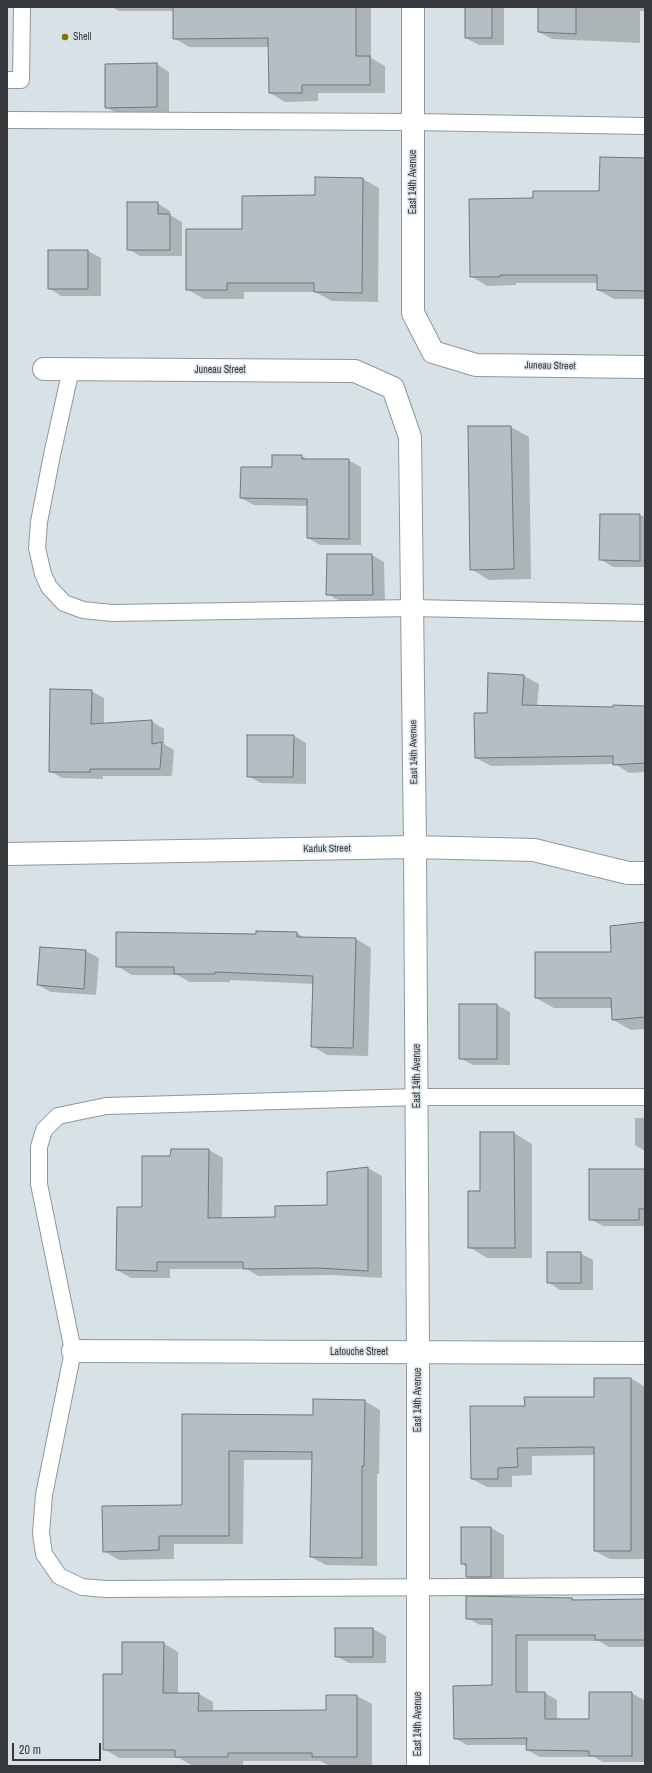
<!DOCTYPE html>
<style>
body{margin:0}
#map{position:relative;width:652px;height:1773px;overflow:hidden;background:#d8e2e6;font-family:"Archivo Narrow",sans-serif}
canvas{display:block}
.frame{position:absolute;inset:0;border:8px solid #35393b;pointer-events:none}
.scale{position:absolute;left:12px;top:1743px;width:89px;height:18px;box-sizing:border-box;border:2px solid #35393b;border-top:0;padding-left:5px;font-size:12px;line-height:14px;white-space:nowrap;color:#35393b;-webkit-text-stroke:3px #d8e2e6;paint-order:stroke}
</style>
<div id="map">
<canvas width="652" height="1773"></canvas>
<div class="frame"></div>
<div class="scale">20 m</div>
</div>
<script>
const context = document.querySelector('canvas').getContext('2d');
context.lineJoin = 'round';
function fillPath(path, color) {
  context.fillStyle = color;
  context.fill(path, 'evenodd');
}
function shape(rows) {
  const path = new Path2D();
  for (const r of rows) {
    path.moveTo(r[0], r[1]);
    for (let i = 2; i < r.length; i += 2) path.lineTo(r[i], r[i + 1]);
  }
  return path;
}
function trace(path, color, width, dash) {
  context.strokeStyle = color;
  context.lineWidth = width;
  context.lineCap = dash ? 'butt' : 'round';
  context.setLineDash(dash || []);
  context.stroke(path);
}
function write(font, color, halo, rows, align = 'center') {
  context.font = font + ' "Archivo Narrow",sans-serif';
  context.lineWidth = 3;
  context.setLineDash([]);
  context.textBaseline = 'middle';
  context.strokeStyle = halo;
  context.fillStyle = color;
  for (const [text, x, y, turn = 0] of rows) {
    context.save();
    context.translate(x, y);
    context.rotate((+turn || 0) * Math.PI / 180);
    context.textAlign = isNaN(turn) ? turn : align;
    if (halo) context.strokeText(text, 0, 0);
    context.fillText(text, 0, 0);
    context.restore();
  }
}
fillPath(shape([
 [112,7,371,7,371,58,385,66,385,93,318,93,318,101,285,102,270,93,269,47,189,47,174,38,174,11,119,11],
 [466,7,504,7,504,45,479,45,466,38],
 [539,7,645,7,645,11,640,11,640,43,552,39,539,32],
 [157,64,169,72,169,114,118,114,106,107],
 [645,159,645,299,614,299,598,290,598,283,516,283,516,285,487,286,471,276,534,199,600,192],
 [363,179,379,188,378,302,332,301,315,292,244,292,244,299,204,299,187,289,243,230,316,196],
 [157,203,170,211,170,215,182,222,182,256,140,256,128,249],
 [88,251,101,258,101,296,61,296,49,288],
 [511,427,529,437,531,579,489,580,471,569],
 [302,456,308,460,348,460,361,467,361,545,320,545,308,538,308,506,254,505,241,498,273,468],
 [601,515,645,516,645,567,613,567,600,559],
 [372,555,384,562,385,601,340,601,327,594],
 [524,676,539,684,537,706,614,708,645,707,645,772,629,773,615,764,491,766,476,758,488,714],
 [91,691,104,698,104,724,151,721,164,729,164,744,174,750,172,776,103,776,103,779,62,778,50,771],
 [294,736,306,743,306,784,261,783,248,776],
 [645,923,645,1029,631,1030,613,1020,613,1008,554,1008,536,998,612,953],
 [297,933,305,938,356,939,371,948,368,1056,327,1055,312,1046,314,984,230,980,230,982,190,982,177,975,132,975,117,966,257,935],
 [41,948,86,951,99,958,96,995,51,992,38,985],
 [497,1005,510,1012,510,1065,473,1065,460,1058],
 [635,1118,645,1118,645,1151,635,1145],
 [514,1133,532,1144,532,1258,487,1258,469,1247,481,1192],
 [209,1150,223,1158,222,1219,276,1218,328,1206,328,1173,368,1168,382,1176,382,1278,333,1275,258,1276,247,1269,170,1269,170,1278,131,1278,117,1270,143,1208,171,1157],
 [645,1170,645,1226,603,1226,590,1219],
 [580,1253,593,1260,593,1290,560,1290,548,1282],
 [631,1378,645,1387,645,1559,610,1559,595,1551,595,1455,532,1456,532,1475,512,1476,512,1487,487,1487,472,1479,526,1407,595,1398],
 [365,1401,380,1410,379,1474,377,1474,377,1566,326,1565,311,1557,313,1460,244,1460,243,1544,174,1544,174,1559,119,1560,104,1551,183,1506,183,1415,314,1416],
 [462,1528,491,1528,504,1535,504,1584,480,1584,467,1577,467,1567,462,1563],
 [572,1598,576,1601,645,1600,645,1647,609,1647,599,1641,528,1641,528,1693,545,1693,557,1700,557,1720,590,1720,631,1693,644,1700,644,1762,603,1762,594,1757,540,1757,527,1750,528,1745,467,1745,455,1738,493,1686,493,1625,480,1625,467,1618],
 [336,1629,373,1629,386,1636,386,1663,349,1663,336,1656],
 [163,1643,178,1652,178,1694,199,1694,213,1702,213,1712,327,1711,357,1696,372,1704,372,1765,328,1765,320,1761,243,1761,243,1765,191,1765,179,1758,119,1758,104,1749,123,1676]
]), '#0003');
const building = shape([
 [173,7,356,7,356,56,370,56,370,85,302,85,302,93,269,93,268,38,173,39,173,7],
 [465,7,492,7,492,38,465,38,465,7],
 [538,7,576,7,576,34,538,32,538,7],
 [157,63,157,107,105,108,105,64,157,63],
 [600,157,645,158,645,291,597,290,597,275,500,275,500,277,470,277,469,199,533,198,533,191,599,191,600,157],
 [315,177,363,178,362,293,314,292,314,283,227,283,227,290,186,290,186,229,242,229,242,196,315,195,315,177],
 [127,202,158,202,158,214,170,214,170,250,127,250,127,202],
 [48,250,88,250,88,289,48,289,48,250],
 [468,426,511,426,514,569,470,570,468,426],
 [272,455,302,455,302,459,349,459,349,539,307,538,307,499,240,498,241,467,272,467,272,455],
 [600,514,640,514,640,561,599,560,600,514],
 [327,554,372,554,373,595,326,595,327,554],
 [488,673,524,675,522,705,613,707,613,705,645,706,645,763,613,765,613,756,475,758,474,713,487,713,488,673],
 [50,689,92,690,91,724,152,720,152,744,162,742,160,769,90,769,90,772,49,772,50,689],
 [247,735,294,735,293,777,247,777,247,735],
 [645,922,645,1017,612,1020,611,998,535,998,535,952,611,952,610,926,645,922],
 [256,931,297,932,297,937,356,938,353,1048,311,1047,313,976,215,972,215,974,174,974,174,967,116,967,116,932,256,934,256,931],
 [40,947,86,950,84,989,37,985,40,947],
 [459,1004,497,1004,497,1059,459,1059,459,1004],
 [480,1132,514,1132,515,1248,468,1248,468,1191,480,1191,480,1132],
 [171,1149,209,1149,208,1218,275,1217,275,1206,327,1205,327,1172,368,1167,368,1271,318,1268,243,1269,243,1262,157,1262,157,1271,116,1270,117,1207,142,1207,142,1156,170,1156,171,1149],
 [589,1169,645,1169,645,1209,639,1209,639,1220,589,1220,589,1169],
 [547,1252,581,1252,581,1283,547,1283,547,1252],
 [594,1378,631,1378,631,1551,594,1551,594,1447,517,1448,518,1467,498,1468,498,1479,471,1479,470,1406,525,1406,524,1397,594,1397,594,1378],
 [313,1399,365,1400,364,1466,362,1466,362,1558,310,1557,312,1452,229,1451,229,1536,159,1536,159,1550,103,1552,102,1506,182,1505,182,1414,313,1415,313,1399],
 [461,1527,491,1527,491,1577,466,1577,466,1564,461,1564,461,1527],
 [466,1596,572,1598,572,1600,645,1599,645,1640,595,1640,595,1635,516,1635,516,1692,545,1692,545,1719,589,1719,589,1692,632,1692,632,1756,589,1756,589,1751,526,1750,527,1738,454,1739,453,1686,492,1685,492,1619,466,1619,466,1596],
 [335,1628,373,1628,373,1657,335,1657,335,1628],
 [122,1642,164,1642,163,1693,199,1693,198,1711,326,1710,326,1695,357,1695,357,1757,312,1757,312,1753,228,1753,228,1757,175,1757,175,1750,103,1750,103,1674,122,1674,122,1642]
]);
fillPath(building, '#b5bec2');
trace(building, '#6e777b', 1);
const service = shape([
 [7,80,21,80,22,7],
 [7,120,413,122,645,126],
 [71,369,52,455,39,522,37,548,43,574,49,587,64,603,83,610,112,613,412,608,645,613],
 [645,1097,417,1097,106,1106,58,1116,44,1130,39,1147,39,1184,73,1351,44,1495,41,1533,44,1554,59,1576,82,1587,106,1589,645,1586]
]);
const minor = shape([
 [413,7,413,313,433,352,476,365,645,367],
 [44,369,355,371,393,388,410,437,415,847,418,1352,418,1766],
 [7,854,415,847,534,850,628,873,645,873],
 [73,1351,645,1353]
]);
trace(service, '#8f989c', 18);
trace(minor, '#8f989c', 24);
trace(service, '#fff', 16);
trace(minor, '#fff', 22);
for (const [x, y, r, color] of [
 [65,37,4,"#846d0b"]
]) {
  const dot = new Path2D();
  dot.arc(x, y, r, 0, 2 * Math.PI);
  context.fillStyle = color;
  context.fill(dot);
  trace(dot, '#d8e2e6', 1.5);
}
write('10px', '#35393b', '#d8e2e6', [
 ["Shell",73,37]
], 'left');
write('10px', '#35393b', '#d8e2e6', [
 ["East 14th Avenue",413,182,-90],
 ["Juneau Street",550,366,1],
 ["Juneau Street",220,370],
 ["East 14th Avenue",414,752,-91],
 ["Karluk Street",327,849,-1],
 ["East 14th Avenue",417,1076,-90],
 ["Latouche Street",359,1352],
 ["East 14th Avenue",418,1400,-90],
 ["East 14th Avenue",418,1724,-90]
]);
</script>
